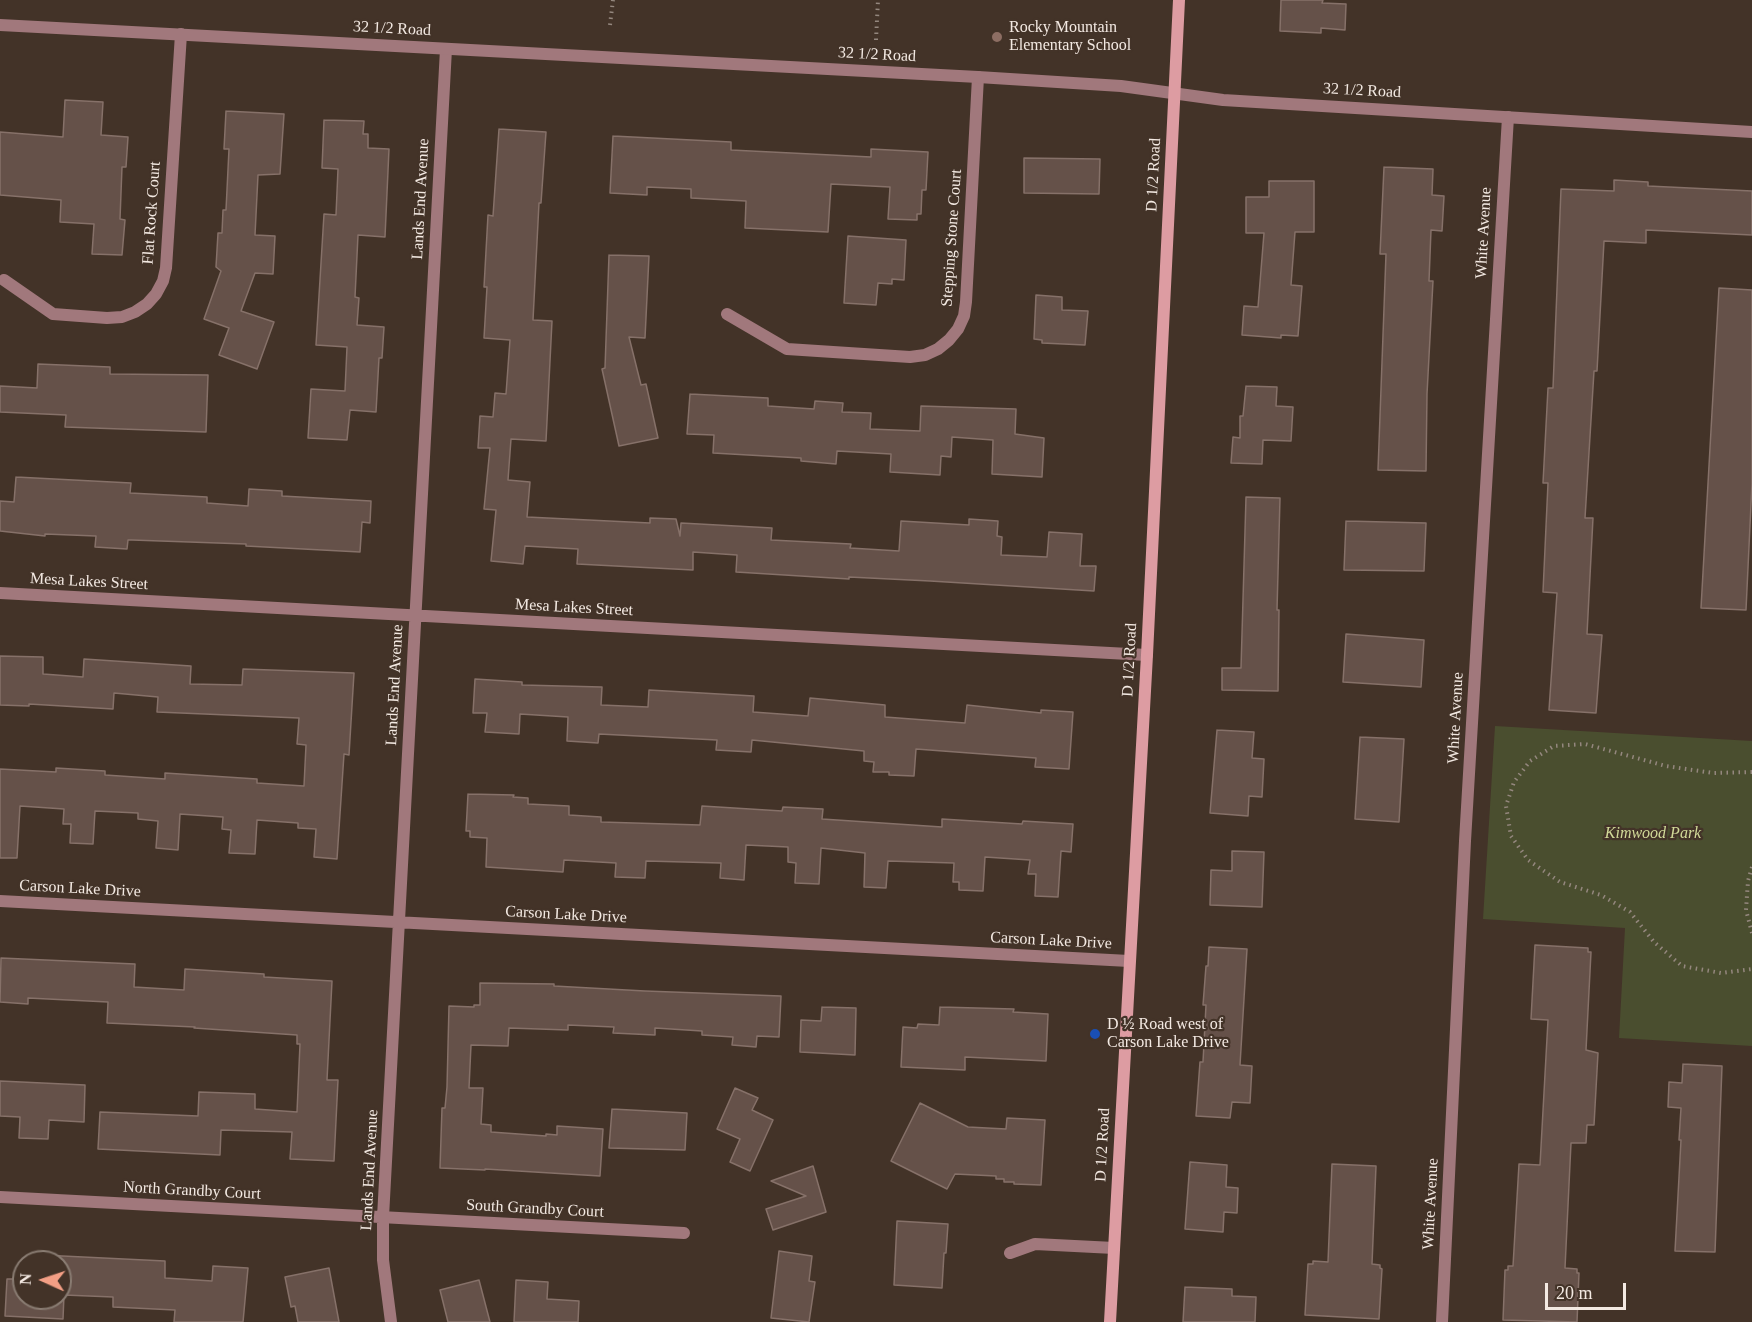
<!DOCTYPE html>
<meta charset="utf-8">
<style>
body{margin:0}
#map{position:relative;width:1752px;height:1322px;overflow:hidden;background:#433328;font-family:"Times New Roman",serif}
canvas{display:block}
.north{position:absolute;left:12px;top:1250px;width:60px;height:60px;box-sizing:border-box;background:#433328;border:2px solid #897c72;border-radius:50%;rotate:273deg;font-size:16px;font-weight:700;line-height:24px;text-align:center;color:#f3e9e2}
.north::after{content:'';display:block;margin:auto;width:21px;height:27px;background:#f39f85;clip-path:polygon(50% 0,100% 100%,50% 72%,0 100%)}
.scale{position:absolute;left:1545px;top:1283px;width:81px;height:27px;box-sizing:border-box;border:3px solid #f3e9e2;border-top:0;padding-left:8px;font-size:18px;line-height:21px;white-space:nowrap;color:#f3e9e2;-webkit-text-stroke:4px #433328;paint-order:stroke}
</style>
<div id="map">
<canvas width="1752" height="1322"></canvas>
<div class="north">N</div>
<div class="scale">20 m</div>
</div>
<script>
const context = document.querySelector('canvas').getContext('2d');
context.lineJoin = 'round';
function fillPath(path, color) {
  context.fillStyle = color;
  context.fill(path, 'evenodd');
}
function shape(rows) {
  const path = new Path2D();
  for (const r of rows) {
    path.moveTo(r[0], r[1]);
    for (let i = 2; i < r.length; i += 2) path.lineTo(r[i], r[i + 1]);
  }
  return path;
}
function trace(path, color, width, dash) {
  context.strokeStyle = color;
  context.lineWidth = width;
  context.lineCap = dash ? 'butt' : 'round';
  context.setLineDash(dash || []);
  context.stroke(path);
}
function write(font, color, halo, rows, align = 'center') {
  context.font = font + ' "Times New Roman",serif';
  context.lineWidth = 4.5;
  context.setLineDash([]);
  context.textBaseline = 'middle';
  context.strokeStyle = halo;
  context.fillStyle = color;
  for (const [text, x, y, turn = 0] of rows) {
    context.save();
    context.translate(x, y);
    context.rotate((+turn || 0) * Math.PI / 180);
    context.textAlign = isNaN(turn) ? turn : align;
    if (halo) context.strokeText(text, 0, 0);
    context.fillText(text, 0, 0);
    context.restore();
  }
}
fillPath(shape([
 [1495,726,1752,741,1752,1046,1619,1038,1625,928,1483,919]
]), '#4a4e2f');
const building = shape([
 [1281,0,1323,0,1322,3,1346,4,1345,30,1321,28,1321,33,1280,31,1281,0],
 [65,100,103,102,101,135,128,137,126,167,122,167,120,219,125,220,122,255,92,254,94,224,60,222,61,200,0,195,0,132,63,137,65,100],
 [226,111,284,114,280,174,258,175,255,235,275,236,273,274,255,273,241,311,274,322,257,369,219,355,229,328,204,319,221,271,216,267,218,233,222,233,223,210,226,210,229,149,224,149,226,111],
 [324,120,364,121,363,134,368,134,368,148,389,149,385,237,358,235,355,297,359,298,357,325,384,327,382,358,379,358,376,412,350,410,347,440,308,438,311,389,345,391,347,347,316,345,324,214,336,215,338,169,322,168,324,120],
 [499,129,546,132,541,203,539,203,533,320,552,321,546,441,511,439,508,480,530,482,527,517,650,523,650,518,676,519,680,536,681,523,772,528,771,540,851,544,850,548,899,551,901,521,969,525,969,519,998,521,997,536,1002,537,1001,555,1047,557,1049,532,1082,534,1080,566,1096,566,1094,591,930,581,849,577,849,579,736,572,737,555,693,552,693,570,577,564,578,549,525,546,523,564,491,561,496,510,484,509,490,448,478,448,480,416,493,417,495,393,506,394,510,340,484,338,487,287,484,287,488,215,493,216,499,129],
 [613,136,731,142,731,150,871,157,871,149,928,152,926,190,922,190,921,214,917,214,917,220,888,219,890,187,831,184,828,232,745,228,746,201,691,198,691,189,647,187,647,195,610,193,613,136],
 [1024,158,1100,159,1099,194,1024,193,1024,158],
 [1384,167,1433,169,1432,195,1444,196,1442,231,1431,230,1429,281,1433,281,1427,394,1426,471,1378,470,1386,254,1380,254,1384,167],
 [1614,180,1648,182,1648,186,1752,191,1752,235,1646,230,1646,243,1604,241,1597,371,1594,371,1585,518,1593,518,1587,634,1602,635,1596,713,1549,710,1557,593,1543,592,1548,483,1543,483,1548,388,1553,388,1561,189,1614,191,1614,180],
 [1269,181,1314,181,1314,232,1295,232,1291,285,1302,286,1298,336,1281,335,1281,338,1242,335,1244,306,1258,307,1264,233,1246,233,1246,197,1269,197,1269,181],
 [848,236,906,240,904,280,892,279,892,284,878,283,876,305,844,303,848,236],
 [609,255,649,256,645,338,629,337,641,385,646,384,658,438,619,446,602,369,605,368,609,255],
 [1719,288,1752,290,1752,483,1746,610,1701,608,1719,288],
 [1036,295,1062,297,1062,310,1088,311,1085,345,1042,343,1042,340,1034,339,1036,295],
 [38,364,110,367,110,374,208,375,206,432,65,427,66,415,0,412,0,386,37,388,38,364],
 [1246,386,1277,387,1276,406,1293,407,1291,441,1263,440,1262,464,1231,463,1233,437,1240,438,1240,416,1243,416,1246,386],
 [690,394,768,398,768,406,814,409,815,401,843,403,842,412,871,413,870,429,920,431,921,406,1016,409,1015,434,1044,438,1042,477,992,474,993,440,952,437,951,457,941,456,940,475,890,472,891,454,837,451,836,464,801,461,801,458,713,453,714,435,687,434,690,394],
 [16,477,131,483,130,493,207,497,207,503,248,506,249,489,282,491,282,496,371,501,370,523,362,522,360,552,246,546,246,544,132,540,128,540,127,549,95,547,96,536,45,534,45,536,0,531,0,501,14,502,16,477],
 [1246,497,1280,498,1277,610,1279,610,1278,691,1222,690,1222,668,1241,668,1246,497],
 [1346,521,1426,523,1424,571,1344,570,1346,521],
 [1346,634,1424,640,1421,687,1343,682,1346,634],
 [0,656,43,657,43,674,83,677,84,659,191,666,190,684,242,685,243,669,354,673,349,755,344,754,337,859,314,857,316,829,298,828,298,823,257,820,255,854,229,853,231,830,222,829,223,817,180,814,178,850,156,848,158,821,138,819,138,813,95,811,93,844,70,843,71,824,63,824,64,809,20,806,17,858,0,858,0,769,56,772,56,768,105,771,105,775,165,779,165,773,257,779,257,783,304,786,306,745,297,744,299,718,157,712,158,697,114,693,113,709,29,704,29,706,0,705,0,656],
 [475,679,522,682,522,685,602,687,601,705,648,707,649,690,754,696,753,712,808,716,810,698,885,705,885,717,965,723,967,705,1041,713,1041,710,1073,712,1069,769,1035,767,1036,758,916,749,914,776,889,775,889,772,873,772,874,762,864,761,864,751,752,740,751,752,716,750,717,740,599,734,598,743,567,741,568,717,520,714,519,734,485,732,487,713,473,713,475,679],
 [1217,730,1254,732,1252,758,1264,759,1262,797,1249,796,1248,816,1210,813,1217,730],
 [1360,737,1404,739,1399,822,1355,819,1360,737],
 [468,794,514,795,513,797,528,798,528,804,569,806,569,815,601,817,601,822,700,825,702,806,782,811,783,807,823,809,822,819,942,827,942,819,1022,824,1023,821,1073,824,1071,852,1061,851,1058,897,1035,896,1036,874,1028,874,1030,860,985,857,983,891,959,890,959,882,953,882,954,863,888,861,886,888,864,887,865,853,821,848,819,884,795,883,796,863,788,862,788,847,746,845,744,880,720,878,721,863,646,861,645,878,615,877,616,863,564,860,563,872,486,867,487,838,470,837,470,831,466,831,468,794],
 [1232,851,1264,852,1262,907,1210,905,1211,870,1232,871,1232,851],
 [1535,945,1588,948,1588,952,1591,952,1586,1050,1598,1053,1594,1125,1587,1125,1586,1143,1571,1143,1565,1268,1577,1269,1577,1273,1579,1273,1577,1322,1503,1320,1505,1270,1508,1270,1508,1266,1513,1266,1519,1164,1540,1165,1548,1020,1531,1019,1535,945],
 [1209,947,1247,949,1240,1065,1252,1066,1250,1103,1232,1102,1230,1118,1196,1116,1200,1062,1203,1062,1206,1005,1203,1005,1206,966,1208,966,1209,947],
 [1,958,135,964,134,987,184,990,185,969,264,974,264,977,332,981,327,1080,338,1080,334,1161,290,1159,292,1132,221,1130,220,1155,98,1149,100,1112,198,1116,199,1092,255,1094,255,1109,297,1112,300,1044,297,1044,297,1035,194,1028,195,1027,107,1023,108,1002,28,998,28,1004,0,1002,1,958],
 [480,983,554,984,554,986,645,991,781,996,779,1037,757,1036,756,1047,732,1045,733,1037,702,1035,702,1031,655,1028,655,1035,613,1033,614,1027,568,1025,568,1030,509,1028,508,1046,471,1045,469,1088,483,1088,481,1124,491,1125,491,1132,546,1136,546,1134,557,1135,557,1126,603,1129,600,1176,485,1169,485,1170,440,1168,442,1108,445,1108,447,1087,449,1006,474,1007,474,1005,480,1005,480,983],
 [822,1007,856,1008,855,1055,800,1052,801,1020,821,1021,822,1007],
 [940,1007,1014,1009,1013,1012,1048,1014,1046,1061,965,1057,965,1070,901,1067,903,1027,917,1028,918,1024,939,1025,940,1007],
 [1683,1064,1722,1066,1715,1252,1675,1251,1681,1140,1679,1140,1681,1108,1668,1107,1669,1082,1682,1083,1683,1064],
 [0,1081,85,1085,84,1122,49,1120,48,1139,19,1138,20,1117,0,1116,0,1081],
 [735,1088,758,1098,752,1110,773,1120,750,1171,730,1162,740,1139,717,1129,735,1088],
 [920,1103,968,1127,1006,1129,1007,1118,1045,1120,1041,1185,1014,1184,1014,1182,1004,1182,1004,1179,996,1179,996,1176,955,1174,947,1189,891,1161,920,1103],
 [612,1109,687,1113,685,1150,609,1148,612,1109],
 [1190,1162,1227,1165,1226,1187,1238,1188,1237,1213,1224,1212,1223,1232,1185,1229,1190,1162],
 [1332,1164,1376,1166,1372,1264,1380,1265,1380,1268,1382,1269,1379,1319,1305,1315,1308,1264,1313,1264,1313,1261,1328,1262,1332,1164],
 [813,1166,826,1212,773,1230,766,1209,806,1196,771,1181,813,1166],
 [897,1221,948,1224,946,1253,944,1253,942,1288,894,1285,897,1221],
 [779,1251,812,1256,809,1281,815,1282,809,1322,771,1318,779,1251],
 [42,1255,165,1261,165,1278,212,1281,213,1266,248,1268,243,1322,174,1322,175,1310,113,1307,113,1297,64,1295,63,1319,5,1316,7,1279,24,1279,24,1298,60,1298,60,1262,41,1262,42,1255],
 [329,1268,339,1322,298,1322,295,1306,291,1307,285,1277,329,1268],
 [479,1280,490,1322,448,1322,440,1290,479,1280],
 [516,1280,548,1282,547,1299,579,1301,578,1322,514,1322,516,1280],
 [1185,1287,1232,1289,1232,1296,1256,1297,1255,1322,1183,1322,1185,1287]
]);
fillPath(building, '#655149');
trace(building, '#867169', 1.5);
trace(shape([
 [610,25,613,0],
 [876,40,878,0],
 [1752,772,1713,773,1666,766,1585,744,1554,746,1530,761,1514,782,1506,806,1511,836,1528,860,1560,882,1601,895,1630,912,1654,942,1682,966,1721,973,1752,969],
 [1752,867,1748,881,1746,910,1752,933]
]), '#94877e', 4, [1.5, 4.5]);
trace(shape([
 [4,280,53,314,107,318,122,317,135,312,147,304,156,294,163,281,166,268,181,34],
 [727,314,787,349,910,357,925,355,938,349,949,340,958,329,964,316,966,302,978,77],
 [0,593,1147,655],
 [0,901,1129,961],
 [0,1197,684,1233],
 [1010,1253,1035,1244,1114,1248],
 [391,1322,383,1260,383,1217,446,49],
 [1442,1322,1465,841,1508,117]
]), '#a1787c', 12);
trace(shape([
 [0,25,978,77,1121,86,1223,100,1752,132]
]), '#a1787c', 12);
trace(shape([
 [1110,1322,1147,655,1179,0]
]), '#dd9ca2', 12);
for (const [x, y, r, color] of [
 [997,37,6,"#8d6e63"],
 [1095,1034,6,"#1a4fb4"]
]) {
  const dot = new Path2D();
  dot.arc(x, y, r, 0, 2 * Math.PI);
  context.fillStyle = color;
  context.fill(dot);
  trace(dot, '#433328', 2);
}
write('16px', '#f3e9e2', '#433328', [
 ["Rocky Mountain",1009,28],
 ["Elementary School",1009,46],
 ["D ½ Road west of",1107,1025],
 ["Carson Lake Drive",1107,1043]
], 'left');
write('16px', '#f3e9e2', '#433328', [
 ["32 1/2 Road",392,29,3],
 ["32 1/2 Road",877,55,3],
 ["32 1/2 Road",1362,91,3],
 ["D 1/2 Road",1154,175,-87],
 ["Lands End Avenue",421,199,-87],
 ["Flat Rock Court",152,213,-86],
 ["White Avenue",1484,233,-87],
 ["Stepping Stone Court",952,238,-86],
 ["Mesa Lakes Street",89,582,3],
 ["Mesa Lakes Street",574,608,3],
 ["D 1/2 Road",1130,660,-87],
 ["Lands End Avenue",395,685,-87],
 ["White Avenue",1456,718,-87],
 ["Carson Lake Drive",80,889,3],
 ["Carson Lake Drive",566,915,3],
 ["Carson Lake Drive",1051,941,3],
 ["D 1/2 Road",1103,1145,-87],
 ["Lands End Avenue",370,1170,-87],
 ["North Grandby Court",192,1191,3],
 ["White Avenue",1431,1204,-87],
 ["South Grandby Court",535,1209,3]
]);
write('italic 16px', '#d1d998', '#433328', [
 ["Kimwood Park",1653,834]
]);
</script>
